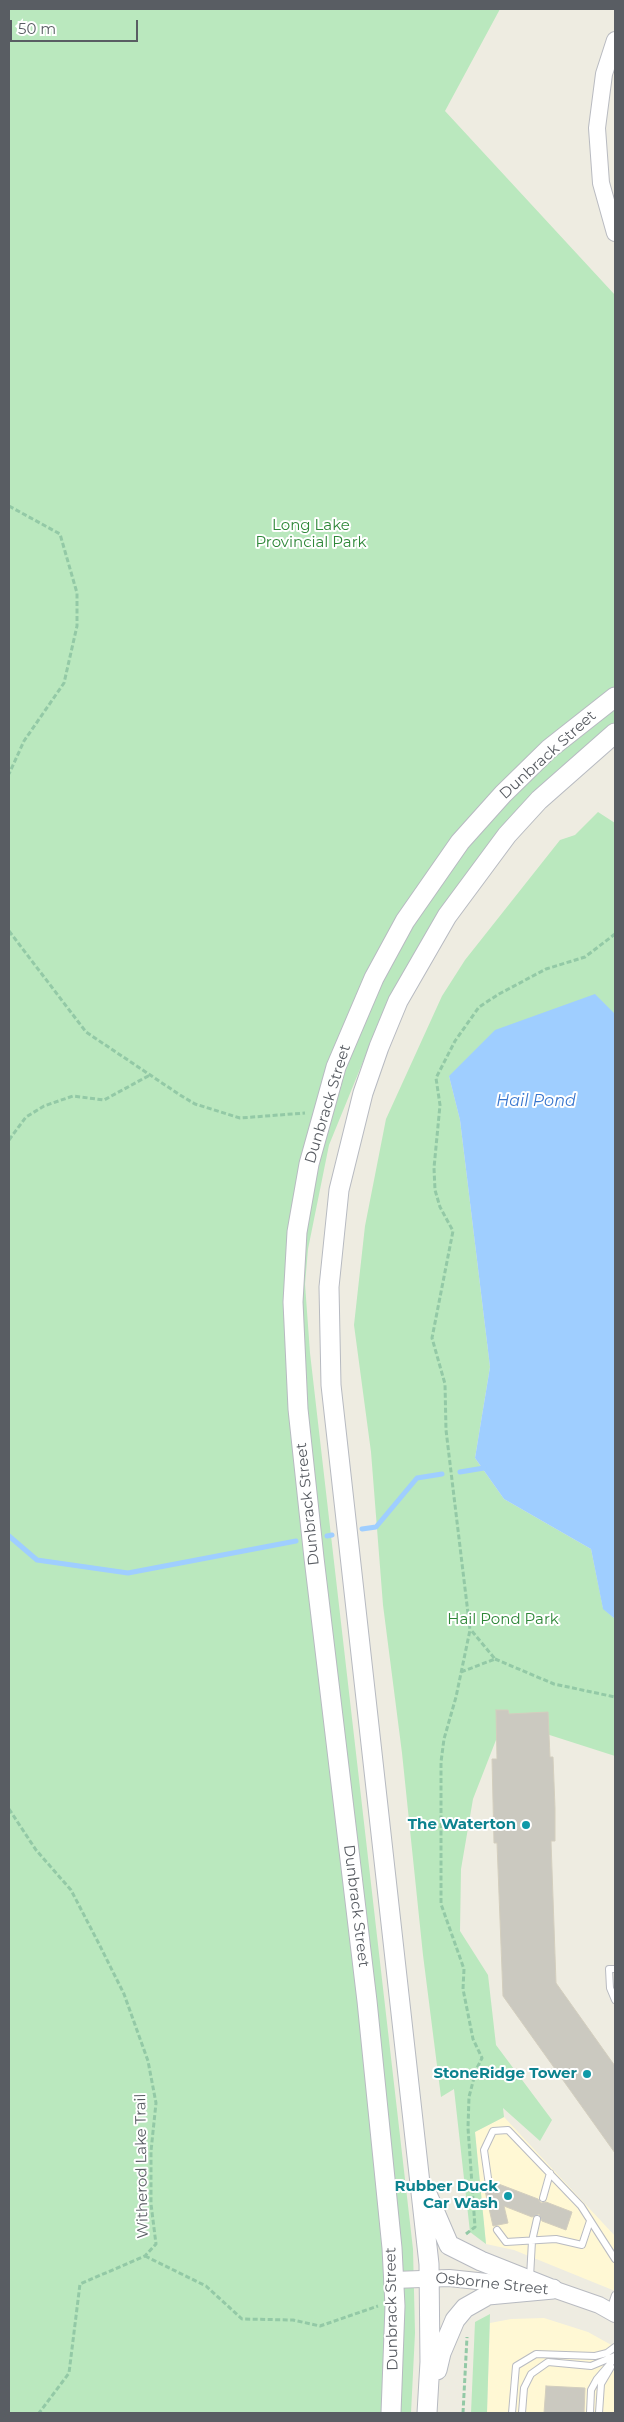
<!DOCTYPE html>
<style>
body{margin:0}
#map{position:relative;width:624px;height:2422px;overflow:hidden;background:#eeece1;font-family:Montserrat,sans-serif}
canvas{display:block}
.frame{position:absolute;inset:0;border:10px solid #595d63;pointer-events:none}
.scale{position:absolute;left:10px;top:20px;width:128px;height:22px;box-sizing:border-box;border:2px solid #595d63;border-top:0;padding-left:6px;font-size:15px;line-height:18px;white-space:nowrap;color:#595d63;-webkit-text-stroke:4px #fff;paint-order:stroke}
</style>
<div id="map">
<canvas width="624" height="2422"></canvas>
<div class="frame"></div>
<div class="scale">50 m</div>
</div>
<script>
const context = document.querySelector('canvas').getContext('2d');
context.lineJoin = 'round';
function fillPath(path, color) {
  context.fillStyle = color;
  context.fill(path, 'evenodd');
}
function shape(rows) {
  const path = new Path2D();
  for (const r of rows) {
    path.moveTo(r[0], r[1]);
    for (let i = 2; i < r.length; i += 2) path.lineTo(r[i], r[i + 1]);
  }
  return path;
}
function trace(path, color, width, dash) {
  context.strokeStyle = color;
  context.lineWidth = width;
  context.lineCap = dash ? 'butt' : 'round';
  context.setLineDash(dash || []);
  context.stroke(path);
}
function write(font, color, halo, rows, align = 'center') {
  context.font = font + ' Montserrat,sans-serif';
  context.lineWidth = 4;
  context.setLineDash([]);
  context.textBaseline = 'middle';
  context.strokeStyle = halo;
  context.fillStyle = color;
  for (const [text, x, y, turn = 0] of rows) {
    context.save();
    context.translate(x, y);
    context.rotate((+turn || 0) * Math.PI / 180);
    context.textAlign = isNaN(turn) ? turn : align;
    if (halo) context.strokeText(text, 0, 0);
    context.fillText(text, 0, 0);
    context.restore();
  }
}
fillPath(shape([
 [504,2117,615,2236,615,2291,514,2250,486,2244,475,2132],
 [544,2318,588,2332,615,2347,614,2413,487,2413,490,2323,511,2319]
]), '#fff8d4');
fillPath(shape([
 [9,9,500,9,445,111,615,295,615,729,541,793,369,1047,329,1145,308,1249,305,1284,310,1353,413,2249,415,2333,411,2413,9,2413],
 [598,812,615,823,615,1014,449,1076,460,1120,490,1367,475,1458,504,1499,591,1549,603,1608,615,1619,615,1756,534,1730,496,1740,473,1799,461,1869,460,1931,488,1975,496,2045,552,2120,540,2141,503,2108,504,2117,475,2132,486,2244,470,2232,454,2089,441,2097,423,1955,402,1753,383,1605,371,1452,354,1325,365,1226,386,1119,442,996,465,960,560,840,575,835],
 [490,2314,487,2413,471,2413,475,2322]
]), '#bae8be');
fillPath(shape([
 [595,994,615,1014,615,1619,603,1609,591,1549,504,1499,475,1458,490,1367,460,1120,449,1076,495,1030]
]), '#9fceff');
trace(shape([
 [460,1472,484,1468],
 [362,1529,376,1527,417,1478,442,1474],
 [9,1536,37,1560,128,1573,296,1541],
 [327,1536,332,1535]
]), '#9fceff', 5);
const building = shape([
 [496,1710,508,1710,509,1714,548,1712,550,1757,553,1757,555,1808,555,1841,551,1841,556,1983,615,2066,615,2153,503,1996,497,1843,494,1843,492,1759,497,1759,496,1710],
 [496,2183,538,2199,541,2203,546,2202,572,2212,566,2230,542,2221,539,2214,532,2217,504,2206,508,2223,493,2226,484,2186,490,2190,496,2183],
 [546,2386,585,2388,584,2413,544,2413,546,2386]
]);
fillPath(building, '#cbc9c0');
trace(building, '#d3cebe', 1);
const service = shape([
 [615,1969,609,1969,610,1988,615,2000],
 [489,2185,484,2150,493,2131,508,2130,581,2206,615,2259],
 [543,2198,550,2173],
 [497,2230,506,2242,556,2239,582,2245,590,2221],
 [530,2277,532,2241,537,2219],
 [610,2310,615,2295],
 [512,2413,516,2366,536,2354,595,2356,607,2353,615,2347],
 [522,2413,524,2388,531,2374,548,2362,591,2366,615,2356],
 [590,2413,591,2390,597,2379,615,2358],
 [599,2413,601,2384,611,2367]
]);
const tertiary = shape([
 [615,40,604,74,597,128,601,183,615,233],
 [394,2280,449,2278,553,2289,599,2305,615,2314]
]);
const secondary = shape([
 [427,2194,449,2245,481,2261,549,2288],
 [437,2370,441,2353,455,2320,465,2308,488,2295,553,2289],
 [391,2413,395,2306,392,2248,367,2001,314,1558,298,1409,293,1302,297,1232,309,1164,336,1067,374,978,405,921,460,842,503,794,549,749,615,697],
 [427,2413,430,2362,429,2264,331,1385,329,1287,339,1190,363,1093,379,1047,398,1001,447,916,507,835,539,800,615,733]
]);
trace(service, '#b9bbc1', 8);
trace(tertiary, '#b9bbc1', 18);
trace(secondary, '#b7bac1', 21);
trace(shape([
 [9,506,60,534,77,593,77,626,64,683,24,741,9,774],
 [9,931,86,1032,180,1095,195,1104,240,1118,305,1113],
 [9,1140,26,1117,44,1106,73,1096,104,1100,150,1075],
 [495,1659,554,1684,615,1697],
 [461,1672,495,1659,471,1630],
 [9,1809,36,1850,71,1890,98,1942,124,1994,148,2061,156,2103,151,2151,151,2204,156,2244,145,2256,80,2284,69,2373,39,2413],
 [466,2234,475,2227,468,2128,469,2097,476,2070,482,2058,473,2039,463,1989,464,1969,441,1904,441,1762,444,1739,456,1697,470,1630,446,1430,445,1384,432,1338,453,1231,440,1207,435,1190,434,1168,440,1105,436,1078,455,1041,479,1007,499,994,546,969,585,957,615,934],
 [145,2256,206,2286,242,2319,293,2320,320,2326,378,2306],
 [463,2413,467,2337]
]), '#93c9a6', 3, [5, 2.5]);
trace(service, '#fff', 6);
trace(tertiary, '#fff', 16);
trace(secondary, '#fff', 19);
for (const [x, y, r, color] of [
 [526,1825,5,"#0f9aa8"],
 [587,2074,5,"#0f9aa8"],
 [508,2196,5,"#0f9aa8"]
]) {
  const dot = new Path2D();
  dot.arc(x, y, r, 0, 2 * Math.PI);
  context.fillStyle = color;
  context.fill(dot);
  trace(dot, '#fff', 2);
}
write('15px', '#2e8738', '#fff', [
 ["Long Lake",311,526],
 ["Provincial Park",311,543],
 ["Hail Pond Park",503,1620]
]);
write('15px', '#595d63', '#fff', [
 ["Dunbrack Street",548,755,-42],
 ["Dunbrack Street",328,1104,-73],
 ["Dunbrack Street",308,1504,-96],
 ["Dunbrack Street",356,1906,83],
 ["Witherod Lake Trail",142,2166,-91],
 ["Osborne Street",492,2284,6],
 ["Dunbrack Street",392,2309,-91]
]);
write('bold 15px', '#0d838f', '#fff', [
 ["The Waterton",516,1825],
 ["StoneRidge Tower",577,2074],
 ["Rubber Duck",498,2187],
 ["Car Wash",498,2204]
], 'right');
write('italic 16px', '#3875cd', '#fff', [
 ["Hail Pond",536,1101]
]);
</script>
